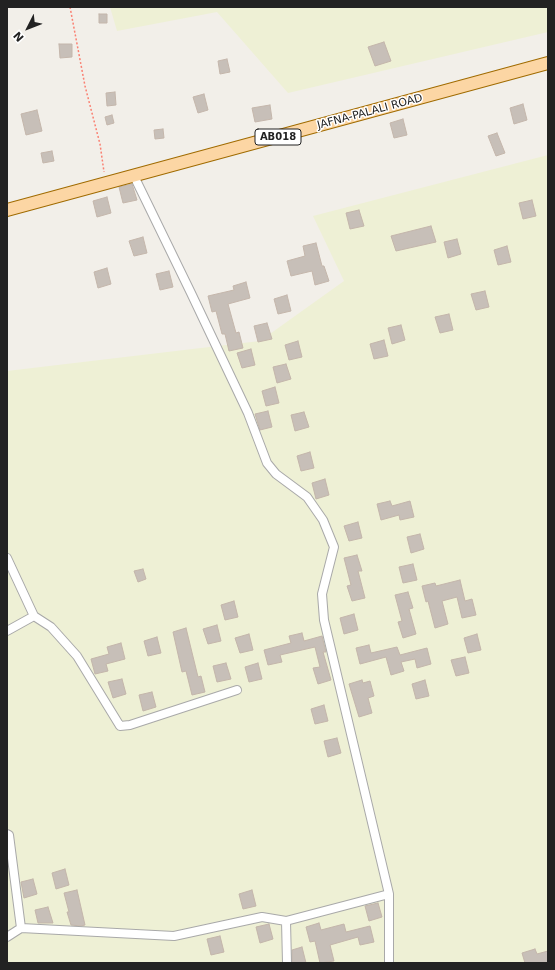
<!DOCTYPE html>
<style>
body{margin:0}
#map{position:relative;width:555px;height:970px;overflow:hidden;background:#f2efe9;font-family:"DejaVu Sans",sans-serif}
canvas{display:block}
.frame{position:absolute;inset:0;border:8px solid #222;pointer-events:none}
.north{position:absolute;left:8px;top:8px;width:40px;height:40px;-webkit-text-stroke:3px #fff;paint-order:stroke;rotate:228deg;font-size:11px;font-weight:700;line-height:16px;text-align:center;color:#222}
.north::after{content:'';display:block;margin:auto;width:14px;height:18px;background:#222;clip-path:polygon(50% 0,100% 100%,50% 72%,0 100%)}
</style>
<div id="map">
<canvas width="555" height="970"></canvas>
<div class="frame"></div>
<div class="north">N</div>
</div>
<script>
const context = document.querySelector('canvas').getContext('2d');
context.lineJoin = 'round';
function fillPath(path, color) {
  context.fillStyle = color;
  context.fill(path, 'evenodd');
}
function shape(rows) {
  const path = new Path2D();
  for (const r of rows) {
    path.moveTo(r[0], r[1]);
    for (let i = 2; i < r.length; i += 2) path.lineTo(r[i], r[i + 1]);
  }
  return path;
}
function trace(path, color, width, dash) {
  context.strokeStyle = color;
  context.lineWidth = width;
  context.lineCap = dash ? 'butt' : 'round';
  context.setLineDash(dash || []);
  context.stroke(path);
}
function write(font, color, halo, rows, align = 'center') {
  context.font = font + ' "DejaVu Sans",sans-serif';
  context.lineWidth = 3;
  context.setLineDash([]);
  context.textBaseline = 'middle';
  context.strokeStyle = halo;
  context.fillStyle = color;
  for (const [text, x, y, turn = 0] of rows) {
    context.save();
    context.translate(x, y);
    context.rotate((+turn || 0) * Math.PI / 180);
    context.textAlign = isNaN(turn) ? turn : align;
    if (halo) context.strokeText(text, 0, 0);
    context.fillText(text, 0, 0);
    context.restore();
  }
}
fillPath(shape([
 [110,7,548,7,548,32,288,93,217,12,117,31],
 [548,155,548,963,7,963,7,371,260,341,344,281,313,216]
]), '#eef0d5');
const building = shape([
 [99,14,107,14,107,23,99,23,99,14],
 [384,42,391,61,375,66,368,47,384,42],
 [59,44,72,44,72,57,60,58,59,44],
 [227,59,230,72,220,74,218,61,227,59],
 [115,92,116,105,107,106,106,93,115,92],
 [204,94,208,110,198,113,193,97,204,94],
 [523,104,527,120,514,124,510,108,523,104],
 [270,105,272,119,255,122,252,108,270,105],
 [37,110,42,131,26,135,21,114,37,110],
 [112,115,114,123,107,125,105,117,112,115],
 [403,119,407,135,394,138,390,123,403,119],
 [163,129,164,138,155,139,154,130,163,129],
 [497,133,505,153,496,156,488,136,497,133],
 [52,151,54,161,43,163,41,153,52,151],
 [132,184,137,200,123,203,119,187,132,184],
 [107,197,111,213,97,217,93,201,107,197],
 [532,200,536,216,523,219,519,203,532,200],
 [359,210,364,226,350,229,346,213,359,210],
 [431,226,436,242,396,251,391,236,431,226],
 [143,237,147,253,134,256,129,241,143,237],
 [457,239,461,254,448,258,444,242,457,239],
 [316,243,322,266,324,266,329,281,315,285,312,271,291,276,287,261,305,256,303,246,316,243],
 [507,246,511,262,498,265,494,250,507,246],
 [107,268,111,284,98,288,94,272,107,268],
 [169,271,173,287,160,290,156,274,169,271],
 [246,282,250,298,228,304,236,333,239,332,243,348,229,351,225,334,222,334,216,311,212,312,208,296,234,290,233,286,246,282],
 [485,291,489,307,476,310,471,294,485,291],
 [287,295,291,311,278,314,274,299,287,295],
 [449,314,453,330,440,333,435,317,449,314],
 [267,323,272,339,258,342,254,326,267,323],
 [401,325,405,340,392,344,388,328,401,325],
 [384,340,388,356,374,359,370,344,384,340],
 [298,341,302,357,289,360,285,345,298,341],
 [251,349,255,365,242,368,237,353,251,349],
 [286,364,291,379,277,383,273,367,286,364],
 [275,387,279,403,266,406,262,391,275,387],
 [268,411,272,427,260,430,255,414,268,411],
 [304,412,309,427,295,431,291,415,304,412],
 [310,452,314,468,301,471,297,456,310,452],
 [325,479,329,495,316,499,312,483,325,479],
 [390,501,392,506,410,501,414,517,400,520,399,515,381,520,377,504,390,501],
 [358,522,362,538,349,541,344,526,358,522],
 [420,534,424,549,411,553,407,537,420,534],
 [357,555,362,571,358,571,365,598,352,601,347,586,351,585,344,558,357,555],
 [413,564,417,580,403,583,399,567,413,564],
 [143,569,146,579,138,582,134,571,143,569],
 [460,580,465,601,472,599,476,615,462,618,457,597,442,601,448,624,435,628,428,601,426,602,422,586,435,583,436,586,460,580],
 [408,592,413,608,409,609,416,634,403,638,398,622,402,621,395,595,408,592],
 [234,601,238,617,225,620,221,605,234,601],
 [354,614,358,630,344,634,340,618,354,614],
 [217,625,221,641,208,644,203,629,217,625],
 [186,628,198,677,201,676,205,692,192,695,186,671,182,672,173,632,186,628],
 [302,633,304,641,322,636,326,652,323,652,331,680,318,684,313,668,320,667,315,647,280,655,282,662,268,665,264,650,291,643,289,636,302,633],
 [249,634,253,650,240,653,235,638,249,634],
 [477,634,481,650,468,653,464,638,477,634],
 [157,637,161,653,148,656,144,641,157,637],
 [121,643,125,659,106,664,108,671,95,674,91,659,109,654,107,647,121,643],
 [369,645,371,653,397,647,400,655,427,648,431,664,417,668,415,659,401,662,404,671,391,675,386,657,360,664,356,648,369,645],
 [465,657,469,673,456,676,451,660,465,657],
 [226,663,231,679,217,682,213,666,226,663],
 [258,663,262,679,249,682,245,667,258,663],
 [122,679,126,694,113,698,108,682,122,679],
 [362,680,363,683,370,681,374,696,368,698,372,713,359,717,349,684,362,680],
 [425,680,429,696,416,699,412,684,425,680],
 [152,692,156,707,143,711,139,695,152,692],
 [324,705,328,721,315,724,311,709,324,705],
 [337,738,341,753,328,757,324,741,337,738],
 [65,869,69,885,56,889,52,873,65,869],
 [33,879,37,894,24,898,21,882,33,879],
 [77,890,85,925,81,926,71,925,67,912,69,912,64,893,77,890],
 [252,890,256,906,243,909,239,894,252,890],
 [378,903,382,917,369,921,365,906,378,903],
 [48,907,53,923,38,923,35,910,48,907],
 [319,923,321,930,344,924,346,932,370,926,374,942,360,945,358,937,330,945,334,961,320,963,315,941,310,942,306,927,319,923],
 [269,924,273,939,260,943,256,927,269,924],
 [220,936,224,952,211,955,207,939,220,936],
 [302,947,306,963,292,963,292,950,302,947],
 [535,949,537,954,548,951,548,963,525,963,522,953,535,949]
]);
fillPath(building, '#c7bfb8');
trace(building, '#c4b6ab', 1);
const street = shape([
 [134,176,191,293,248,413,267,463,276,474,307,497,323,520,334,547,322,594,324,620,389,894,389,963],
 [7,558,34,616,51,627,77,656,120,726,130,725,237,690],
 [7,631,34,616],
 [7,834,9,835,21,928],
 [286,921,287,963],
 [7,937,21,928,174,936,262,917,286,921,389,894]
]);
const primary = shape([
 [7,210,548,63]
]);
trace(street, '#a9a9a9', 10);
trace(primary, '#a06b00', 14);
trace(shape([
 [70,7,85,86,100,144,104,172]
]), '#fa8072', 1.5, [2, 2]);
trace(street, '#fff', 8);
trace(primary, '#fcd6a4', 12);
for (const [x, y, w] of [
 [278,137,46]
]) {
  const box = new Path2D();
  box.roundRect(x - w / 2, y - 8, w, 16, 3);
  context.fillStyle = '#fff';
  context.fill(box);
  trace(box, '#222', 1);
}
write('bold 10px', '#222', null, [
 ["AB018",278,137]
]);
write('11px', '#222', '#fff', [
 ["JAFNA-PALALI ROAD",370,112,-15]
]);
</script>
